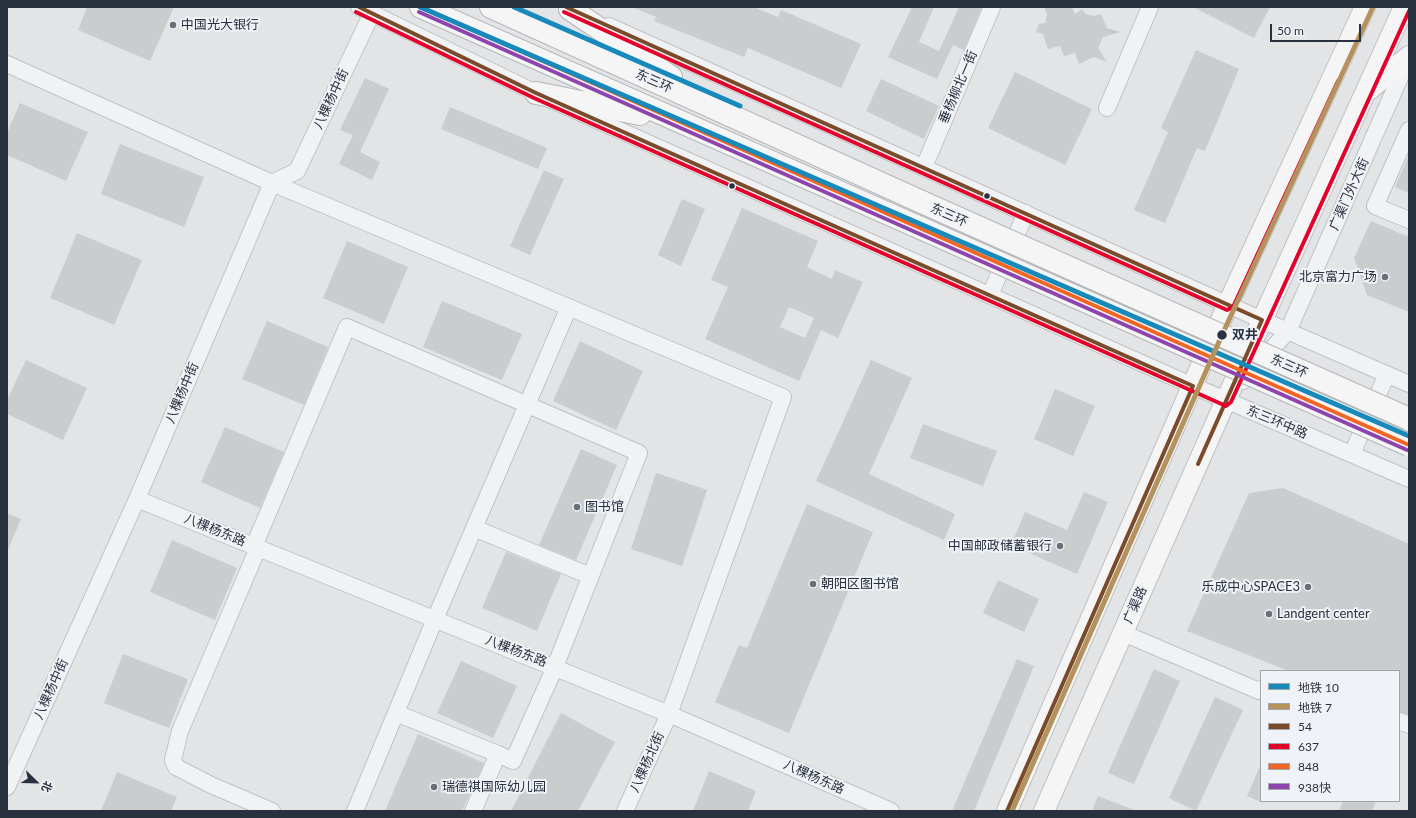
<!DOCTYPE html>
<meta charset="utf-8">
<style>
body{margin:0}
#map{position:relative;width:1416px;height:818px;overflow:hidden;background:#e2e4e6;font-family:Lato,"Noto Sans SC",sans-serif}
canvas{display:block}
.frame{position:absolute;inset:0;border:8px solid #2a313e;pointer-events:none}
.legend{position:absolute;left:1260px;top:670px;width:140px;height:132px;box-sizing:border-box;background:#eff2f6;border:1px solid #a0a5ac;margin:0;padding:5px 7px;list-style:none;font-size:12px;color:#2a313e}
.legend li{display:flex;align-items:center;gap:8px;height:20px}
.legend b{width:20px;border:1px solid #a0a5ac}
.north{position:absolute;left:16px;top:762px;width:40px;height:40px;-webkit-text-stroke:3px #eff2f6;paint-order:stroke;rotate:113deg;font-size:11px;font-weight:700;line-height:16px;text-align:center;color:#2a313e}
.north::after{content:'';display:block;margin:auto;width:14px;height:18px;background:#2a313e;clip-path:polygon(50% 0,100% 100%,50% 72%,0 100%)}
.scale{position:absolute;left:1270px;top:24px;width:91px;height:18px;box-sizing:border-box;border:2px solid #2a313e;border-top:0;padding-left:5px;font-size:12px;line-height:14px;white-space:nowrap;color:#2a313e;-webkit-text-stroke:3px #eff2f6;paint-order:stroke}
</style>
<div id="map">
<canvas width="1416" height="818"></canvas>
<div class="frame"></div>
<ul class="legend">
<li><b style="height:5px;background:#178abb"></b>地铁 10</li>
<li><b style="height:5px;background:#b4925d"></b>地铁 7</li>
<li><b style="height:5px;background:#7a4b2a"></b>54</li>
<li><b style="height:5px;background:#e4002b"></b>637</li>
<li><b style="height:5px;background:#f26522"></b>848</li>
<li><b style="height:5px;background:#8e44ad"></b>938快</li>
</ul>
<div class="north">北</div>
<div class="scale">50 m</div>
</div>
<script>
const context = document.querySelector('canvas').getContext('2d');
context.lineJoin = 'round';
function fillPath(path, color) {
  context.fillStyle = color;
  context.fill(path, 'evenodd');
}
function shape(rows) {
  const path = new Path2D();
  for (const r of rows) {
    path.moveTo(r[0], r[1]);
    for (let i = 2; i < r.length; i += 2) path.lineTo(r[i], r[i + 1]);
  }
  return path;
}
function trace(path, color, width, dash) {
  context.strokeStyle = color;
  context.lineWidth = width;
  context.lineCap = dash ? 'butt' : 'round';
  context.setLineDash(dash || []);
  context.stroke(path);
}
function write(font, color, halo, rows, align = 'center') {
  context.font = font + ' Lato,"Noto Sans SC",sans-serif';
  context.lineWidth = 4;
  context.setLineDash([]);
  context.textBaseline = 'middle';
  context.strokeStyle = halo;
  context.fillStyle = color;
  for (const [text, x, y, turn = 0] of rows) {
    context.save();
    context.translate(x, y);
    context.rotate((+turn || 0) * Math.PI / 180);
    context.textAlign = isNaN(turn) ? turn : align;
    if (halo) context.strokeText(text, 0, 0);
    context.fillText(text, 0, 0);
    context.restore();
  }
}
fillPath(shape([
 [87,7,174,7,150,61,78,30],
 [632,7,754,7,778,17,781,10,861,44,841,88,748,48,744,57,654,21,656,17],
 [912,7,934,7,919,42,939,51,959,7,982,7,964,50,953,45,937,79,888,57],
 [1044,7,1072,7,1075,14,1082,9,1086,14,1094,16,1101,14,1107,28,1121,32,1103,37,1098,48,1107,62,1094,57,1079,64,1075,53,1064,56,1060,46,1048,49,1043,34,1036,32,1039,24,1045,23,1047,14],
 [1193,7,1270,7,1254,38],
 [1196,50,1239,69,1205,151,1197,148,1165,223,1134,210,1168,132,1161,128],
 [1015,72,1092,109,1065,165,988,128],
 [365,78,389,89,360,152,380,162,372,180,339,164,353,135,340,130],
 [881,79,939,106,924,139,866,111],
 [20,103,88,132,66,181,7,155,7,133],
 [450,107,547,148,538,169,441,129],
 [120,144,204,177,184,227,101,194],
 [1409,155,1409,193,1395,187],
 [544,170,564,179,530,255,510,246],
 [682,199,705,209,681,266,658,255],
 [742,208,818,241,807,267,832,279,835,270,863,282,838,338,821,330,799,381,705,339,728,287,711,280],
 [789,307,814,318,805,338,780,327],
 [1371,221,1409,237,1409,312,1367,295,1354,258],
 [77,233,142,260,114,325,50,298],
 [347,241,408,267,384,324,323,298],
 [442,301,522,334,502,380,423,347],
 [267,321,328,347,304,405,242,379],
 [580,341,643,371,616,430,553,401],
 [26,360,87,388,63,440,7,414,7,400],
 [871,360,912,378,869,474,955,514,944,540,816,481],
 [1055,389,1095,406,1073,456,1034,439],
 [923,424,997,451,983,486,910,458],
 [225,427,284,452,260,508,201,482],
 [581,449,617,465,576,560,539,545],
 [656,473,707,490,682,566,631,549],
 [1283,488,1409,544,1409,715,1399,712,1399,671,1289,671,1187,631,1249,493],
 [1084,492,1108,502,1077,574,1011,545,1025,512,1067,530],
 [807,504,873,532,789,733,715,702,739,645,747,648],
 [7,513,21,519,7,552],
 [172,540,237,568,215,620,150,592],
 [506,552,561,574,537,631,482,608],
 [998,580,1039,599,1024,632,983,613],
 [123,654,188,679,169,728,104,703],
 [1017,659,1034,666,974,811,952,811],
 [461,661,517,686,493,738,437,713],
 [1154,669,1180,681,1134,784,1108,773],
 [1215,697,1243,710,1196,811,1169,798],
 [561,713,615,742,578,811,511,811],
 [418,734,484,763,462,811,385,811],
 [1261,764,1261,802,1247,796],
 [709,771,756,791,748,811,693,811],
 [117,772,177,797,171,811,101,811],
 [1098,796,1134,810,1134,811,1092,811],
 [1343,801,1376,801,1372,811,1339,811]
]), '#caccce');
const minor = shape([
 [359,7,536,93,1193,386,1409,479],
 [609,26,1262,320,1409,384],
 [7,64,272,183,783,397,669,714,625,811],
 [1107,108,1150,7],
 [1409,130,1375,206,1409,220],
 [924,167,992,7],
 [990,295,1026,213],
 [1243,381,1288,331,1409,57],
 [1352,454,1387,374],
 [137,499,669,714,891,811],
 [474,528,590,576],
 [254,546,347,327,639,453,555,667,513,761,498,754],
 [258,548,180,731,173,760,176,767,211,785,272,811],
 [1123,633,1259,691,1261,689],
 [396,713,498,754,473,811],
 [1399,721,1409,725],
 [7,787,137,499,272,183,297,171,372,13],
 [355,811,435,619,569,307]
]);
const major = shape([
 [1369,90,1409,56],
 [1007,811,1228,304,1365,7],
 [1044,811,1226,400,1404,7]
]);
const highway = shape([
 [421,7,916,226],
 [491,7,924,203],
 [570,9,671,77],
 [536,93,640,114]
]);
trace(minor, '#c0c2c4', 18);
trace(major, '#bec1c4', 22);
trace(highway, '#b4b7ba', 24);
trace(minor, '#f0f2f3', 16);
trace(major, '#f5f5f6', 20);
trace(highway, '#f5f5f6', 22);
const highwayBridge = shape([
 [924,203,1409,419],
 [916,226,1409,445]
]);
trace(highwayBridge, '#b4b7ba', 24, []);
trace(highwayBridge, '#f5f5f6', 22);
trace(shape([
 [359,7,536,93,1193,386,1007,811],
 [566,7,1262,320,1198,464]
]), '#7a4b2a', 4);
trace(shape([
 [356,12,534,98,1226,406,1231,402,1409,11],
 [564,12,1227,310,1233,307,1338,81]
]), '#e4002b', 4);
trace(shape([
 [421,7,1409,445]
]), '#f26522', 4);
trace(shape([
 [419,12,1407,450]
]), '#8e44ad', 4);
trace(shape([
 [420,7,1409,436],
 [514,7,740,106]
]), '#178abb', 5);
trace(shape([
 [1012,811,1222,335,1373,7]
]), '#b4925d', 5);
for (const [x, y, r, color] of [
 [173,25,4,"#6a7079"],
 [732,186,3.5,"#2a313e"],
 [987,196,3.5,"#2a313e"],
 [1385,277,4,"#6a7079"],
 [1222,335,5.5,"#2a313e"],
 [577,507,4,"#6a7079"],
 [1060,546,4,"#6a7079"],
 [813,584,4,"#6a7079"],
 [1308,587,4,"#6a7079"],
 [1269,614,4,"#6a7079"],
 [434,787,4,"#6a7079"]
]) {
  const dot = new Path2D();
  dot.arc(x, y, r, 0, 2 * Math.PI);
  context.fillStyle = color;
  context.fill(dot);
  trace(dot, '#eff2f6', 1.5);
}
write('13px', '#2a313e', '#eff2f6', [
 ["中国光大银行",181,25],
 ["北京富力广场",1377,277,"right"],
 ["图书馆",585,507],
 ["中国邮政储蓄银行",1052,546,"right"],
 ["朝阳区图书馆",821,584],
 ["乐成中心SPACE3",1300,587,"right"],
 ["Landgent center",1277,614],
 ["瑞德祺国际幼儿园",442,787]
], 'left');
write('13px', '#2a313e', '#eff2f6', [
 ["东三环",654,81,24],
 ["垂杨柳北一街",958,87,-67],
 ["八棵杨中街",331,99,-65],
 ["广渠门外大街",1349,194,-66],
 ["东三环",949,215,24],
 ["东三环",1289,366,24],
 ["八棵杨中街",182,393,-67],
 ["东三环中路",1277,422,23],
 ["八棵杨东路",215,530,22],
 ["广渠路",1135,605,-66],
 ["八棵杨东路",516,651,21],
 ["八棵杨中街",51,689,-66],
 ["八棵杨北街",647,762,-66],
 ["八棵杨东路",814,777,24]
]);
write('bold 13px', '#2a313e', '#eff2f6', [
 ["双井",1232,335]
], 'left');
</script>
